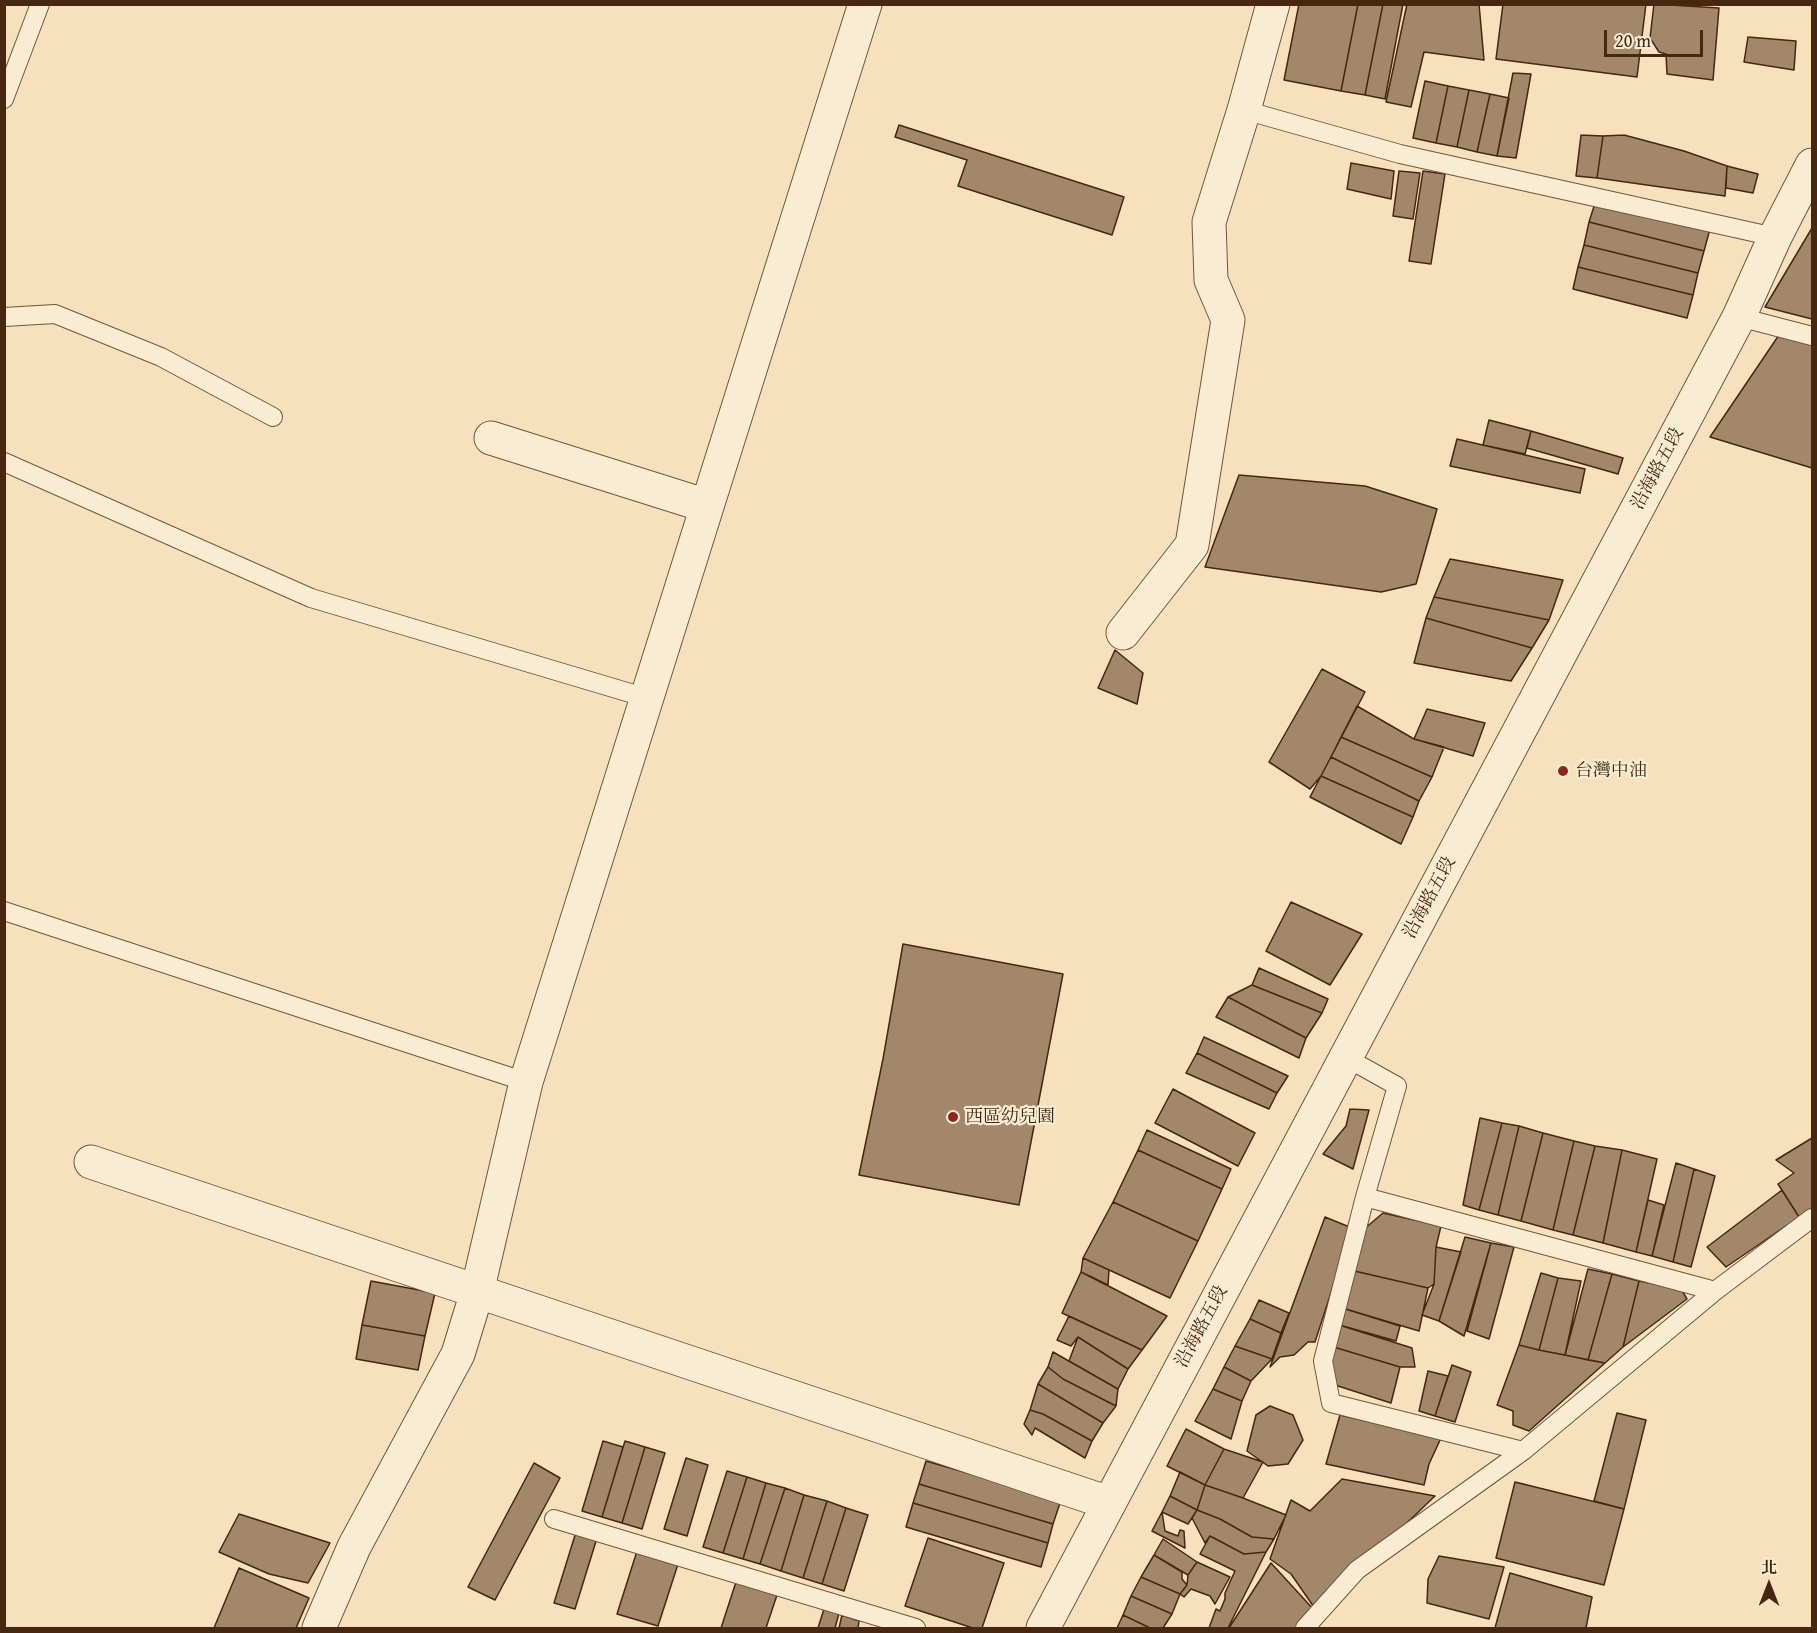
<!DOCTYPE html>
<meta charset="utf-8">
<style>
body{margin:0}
#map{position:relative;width:1817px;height:1633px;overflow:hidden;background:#f6e1bc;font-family:"Gentium Book Plus","Noto Serif TC",serif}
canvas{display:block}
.frame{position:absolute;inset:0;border:6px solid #472612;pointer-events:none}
.north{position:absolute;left:1739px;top:1555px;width:60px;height:60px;-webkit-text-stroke:4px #f9ecd3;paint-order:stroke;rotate:0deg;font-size:16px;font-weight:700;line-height:24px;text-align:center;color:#472612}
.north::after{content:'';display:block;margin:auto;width:21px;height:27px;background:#472612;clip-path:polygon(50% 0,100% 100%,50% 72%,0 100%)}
.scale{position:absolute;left:1604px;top:30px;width:99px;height:27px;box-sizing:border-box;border:3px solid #472612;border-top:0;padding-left:8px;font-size:18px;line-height:21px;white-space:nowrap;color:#472612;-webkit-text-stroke:4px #f9ecd3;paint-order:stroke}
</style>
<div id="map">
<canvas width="1817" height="1633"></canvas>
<div class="frame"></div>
<div class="north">北</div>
<div class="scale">20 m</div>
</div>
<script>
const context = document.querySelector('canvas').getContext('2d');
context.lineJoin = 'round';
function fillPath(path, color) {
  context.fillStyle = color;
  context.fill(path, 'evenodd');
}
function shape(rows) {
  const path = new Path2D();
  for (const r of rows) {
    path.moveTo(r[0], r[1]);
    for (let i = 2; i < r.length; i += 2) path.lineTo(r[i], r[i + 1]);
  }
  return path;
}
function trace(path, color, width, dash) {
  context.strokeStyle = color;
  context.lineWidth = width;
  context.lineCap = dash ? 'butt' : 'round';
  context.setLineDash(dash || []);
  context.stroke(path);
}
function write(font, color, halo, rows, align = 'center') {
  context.font = font + ' "Gentium Book Plus","Noto Serif TC",serif';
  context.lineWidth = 4.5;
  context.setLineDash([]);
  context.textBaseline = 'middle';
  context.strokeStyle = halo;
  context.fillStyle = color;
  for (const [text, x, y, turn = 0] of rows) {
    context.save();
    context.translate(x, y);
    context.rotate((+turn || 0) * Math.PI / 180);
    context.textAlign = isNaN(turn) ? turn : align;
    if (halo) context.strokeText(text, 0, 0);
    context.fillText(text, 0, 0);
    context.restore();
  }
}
const building = shape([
 [1299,4,1358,4,1341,91,1284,80,1299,4],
 [1358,4,1383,4,1365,95,1341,91,1358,4],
 [1383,4,1403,4,1385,99,1365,95,1383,4],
 [1407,4,1479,4,1484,60,1424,52,1411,107,1386,102,1407,4],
 [1503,4,1646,4,1637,77,1496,59,1503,4],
 [1654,4,1719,8,1713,80,1667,74,1666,54,1659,52,1650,38,1654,4],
 [1748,37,1796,41,1794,70,1744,62,1748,37],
 [1513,73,1531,74,1516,158,1497,156,1513,73],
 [1425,81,1448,86,1436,143,1413,138,1425,81],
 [1448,86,1469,90,1457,147,1436,143,1448,86],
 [1469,90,1490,94,1477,152,1457,147,1469,90],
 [1490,94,1509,98,1497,156,1477,152,1490,94],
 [899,125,1124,197,1112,235,958,186,967,160,895,137,899,125],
 [1581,135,1603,136,1597,178,1576,176,1581,135],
 [1624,135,1684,151,1727,166,1725,196,1597,178,1603,136,1624,135],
 [1351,163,1394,171,1391,199,1347,189,1351,163],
 [1727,166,1758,174,1753,193,1726,188,1727,166],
 [1399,171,1420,173,1413,219,1393,216,1399,171],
 [1423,171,1445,174,1431,264,1409,261,1423,171],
 [1596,200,1710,229,1704,251,1589,222,1596,200],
 [1589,222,1704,251,1698,273,1584,245,1589,222],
 [1812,228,1812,319,1765,307,1812,228],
 [1584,245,1698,273,1693,295,1578,267,1584,245],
 [1578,267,1693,295,1687,318,1573,289,1578,267],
 [1779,335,1812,343,1812,468,1710,437,1779,335],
 [1489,420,1531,431,1525,454,1483,445,1489,420],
 [1531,431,1623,458,1618,474,1527,448,1531,431],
 [1457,439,1585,469,1580,493,1450,466,1457,439],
 [1239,475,1365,486,1437,509,1416,584,1381,592,1205,567,1239,475],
 [1450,559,1563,580,1549,620,1434,597,1450,559],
 [1434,597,1549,620,1532,648,1426,618,1434,597],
 [1426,618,1532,648,1511,681,1414,663,1426,618],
 [1115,650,1143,673,1137,704,1098,688,1115,650],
 [1322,669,1365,692,1321,776,1310,789,1269,762,1322,669],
 [1357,706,1414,739,1444,747,1432,777,1341,737,1357,706],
 [1427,709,1485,723,1473,756,1414,739,1427,709],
 [1341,737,1432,777,1419,801,1331,757,1341,737],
 [1331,757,1419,801,1413,817,1321,776,1331,757],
 [1321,776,1413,817,1401,844,1310,797,1321,776],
 [1291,902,1362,934,1330,985,1266,951,1291,902],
 [903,944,1063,974,1019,1205,859,1175,883,1059,903,944],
 [1259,968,1328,999,1322,1013,1252,985,1259,968],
 [1252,985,1322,1013,1306,1038,1228,997,1252,985],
 [1228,997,1306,1038,1299,1058,1216,1017,1228,997],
 [1204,1037,1288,1076,1277,1093,1197,1053,1204,1037],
 [1197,1053,1277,1093,1269,1109,1186,1073,1197,1053],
 [1173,1089,1255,1133,1238,1166,1155,1123,1173,1089],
 [1350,1109,1369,1110,1353,1169,1323,1154,1346,1126,1350,1109],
 [1480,1118,1502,1123,1479,1210,1463,1205,1480,1118],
 [1502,1123,1519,1126,1498,1215,1479,1210,1502,1123],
 [1519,1126,1543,1133,1521,1221,1498,1215,1519,1126],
 [1147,1130,1231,1169,1222,1189,1138,1150,1147,1130],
 [1543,1133,1574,1141,1553,1230,1521,1221,1543,1133],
 [1812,1138,1812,1208,1799,1217,1778,1184,1794,1173,1776,1160,1812,1138],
 [1574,1141,1595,1146,1573,1235,1553,1230,1574,1141],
 [1595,1146,1622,1150,1603,1243,1573,1235,1595,1146],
 [1138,1150,1222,1189,1198,1241,1113,1202,1138,1150],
 [1622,1150,1657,1159,1636,1252,1603,1243,1622,1150],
 [1676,1163,1694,1169,1673,1262,1652,1256,1676,1163],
 [1694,1169,1715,1176,1691,1267,1673,1262,1694,1169],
 [1782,1190,1799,1217,1726,1267,1707,1247,1782,1190],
 [1648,1200,1664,1205,1652,1256,1636,1252,1648,1200],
 [1113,1202,1198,1241,1170,1298,1083,1258,1113,1202],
 [1383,1213,1441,1226,1436,1247,1434,1284,1428,1288,1350,1270,1363,1230,1383,1213],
 [1325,1217,1352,1228,1315,1342,1308,1342,1294,1355,1280,1357,1270,1367,1325,1217],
 [1465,1237,1491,1243,1464,1336,1439,1321,1465,1237],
 [1491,1243,1514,1247,1489,1339,1467,1331,1491,1243],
 [1436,1247,1461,1252,1439,1321,1422,1315,1434,1284,1436,1247],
 [1083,1258,1109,1270,1108,1285,1081,1272,1083,1258],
 [1588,1269,1612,1274,1588,1360,1565,1355,1588,1269],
 [1350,1270,1428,1288,1419,1331,1339,1307,1350,1270],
 [1081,1272,1167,1316,1142,1350,1062,1313,1081,1272],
 [1541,1273,1558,1278,1539,1350,1519,1345,1541,1273],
 [1612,1274,1639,1281,1623,1347,1605,1363,1588,1360,1612,1274],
 [1558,1278,1581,1281,1565,1355,1539,1350,1558,1278],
 [371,1281,435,1293,425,1336,362,1325,371,1281],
 [1639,1281,1681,1289,1687,1299,1623,1347,1639,1281],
 [1259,1300,1289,1313,1281,1333,1250,1319,1259,1300],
 [1339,1307,1400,1326,1396,1341,1336,1324,1339,1307],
 [1069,1316,1142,1350,1128,1369,1078,1337,1071,1346,1057,1340,1069,1316],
 [1250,1319,1281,1333,1272,1359,1235,1346,1250,1319],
 [1336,1324,1412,1348,1415,1367,1400,1367,1327,1345,1336,1324],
 [362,1325,425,1336,418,1370,356,1359,362,1325],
 [1078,1337,1128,1369,1118,1389,1069,1361,1078,1337],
 [1327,1345,1400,1367,1391,1403,1338,1386,1321,1368,1327,1345],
 [1519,1345,1539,1350,1605,1363,1529,1431,1513,1425,1513,1411,1497,1405,1519,1345],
 [1235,1346,1272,1359,1251,1381,1224,1367,1235,1346],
 [1053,1352,1118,1389,1116,1406,1063,1379,1048,1367,1053,1352],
 [1452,1365,1471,1372,1455,1422,1435,1416,1452,1365],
 [1048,1367,1063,1379,1116,1406,1103,1423,1038,1384,1048,1367],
 [1224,1367,1251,1381,1242,1401,1213,1389,1224,1367],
 [1428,1371,1448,1376,1435,1416,1419,1411,1428,1371],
 [1038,1384,1103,1423,1092,1441,1043,1414,1030,1410,1038,1384],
 [1213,1389,1242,1401,1231,1439,1195,1421,1213,1389],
 [1270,1406,1293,1415,1303,1440,1288,1464,1268,1466,1247,1451,1256,1415,1270,1406],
 [1030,1410,1043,1414,1092,1441,1085,1458,1035,1428,1032,1435,1024,1424,1030,1410],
 [1617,1413,1646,1420,1624,1509,1594,1501,1617,1413],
 [1340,1415,1441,1438,1429,1464,1424,1485,1326,1464,1340,1415],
 [1186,1429,1224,1449,1205,1485,1167,1466,1186,1429],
 [603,1441,623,1447,602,1517,582,1511,603,1441],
 [625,1441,645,1447,622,1523,602,1517,625,1441],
 [645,1447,665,1453,642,1529,622,1523,645,1447],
 [1224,1449,1263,1462,1243,1498,1205,1485,1224,1449],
 [686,1458,708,1465,687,1536,664,1529,686,1458],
 [926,1461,1061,1500,1053,1524,919,1484,926,1461],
 [534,1463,560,1478,495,1600,468,1587,534,1463],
 [727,1471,747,1477,723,1553,703,1547,727,1471],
 [1180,1472,1205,1485,1197,1510,1170,1496,1180,1472],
 [747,1477,766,1483,743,1559,723,1553,747,1477],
 [1342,1479,1435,1496,1316,1610,1291,1574,1270,1559,1291,1500,1310,1511,1342,1479],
 [1515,1482,1624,1509,1604,1585,1496,1558,1515,1482],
 [766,1483,785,1488,760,1564,743,1559,766,1483],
 [919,1484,1053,1524,1048,1543,913,1503,919,1484],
 [1205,1485,1243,1498,1286,1515,1274,1539,1252,1537,1220,1519,1197,1510,1205,1485],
 [785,1488,804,1495,781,1571,760,1564,785,1488],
 [804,1495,827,1501,803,1578,781,1571,804,1495],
 [1170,1496,1197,1510,1188,1524,1162,1512,1170,1496],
 [827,1501,846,1508,822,1584,803,1578,827,1501],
 [913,1503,1048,1543,1041,1567,906,1527,913,1503],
 [846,1508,868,1515,844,1591,822,1584,846,1508],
 [1197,1510,1220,1519,1252,1537,1274,1539,1266,1552,1244,1554,1210,1536,1205,1543,1192,1518,1197,1510],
 [1162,1512,1165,1531,1178,1536,1180,1530,1184,1531,1185,1548,1152,1531,1162,1512],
 [239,1514,330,1543,308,1583,269,1574,219,1552,239,1514],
 [576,1532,597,1538,575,1609,554,1603,576,1532],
 [1210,1536,1244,1554,1266,1552,1228,1628,1209,1628,1216,1609,1220,1611,1225,1599,1225,1593,1235,1571,1200,1554,1210,1536],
 [928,1538,1004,1563,982,1628,973,1628,905,1606,928,1538],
 [1163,1539,1197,1562,1188,1575,1154,1555,1163,1539],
 [638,1548,679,1561,658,1626,617,1614,638,1548],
 [1154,1555,1182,1572,1182,1579,1187,1585,1180,1594,1141,1577,1154,1555],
 [1439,1556,1504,1567,1489,1619,1427,1603,1428,1579,1439,1556],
 [1197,1562,1230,1577,1215,1604,1210,1596,1191,1589,1184,1597,1180,1594,1187,1585,1188,1575,1197,1562],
 [1271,1563,1315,1611,1298,1628,1229,1628,1271,1563],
 [239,1568,309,1598,296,1628,214,1628,239,1568],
 [1510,1573,1592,1597,1586,1628,1495,1628,1510,1573],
 [1141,1577,1180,1594,1172,1614,1131,1596,1141,1577],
 [737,1579,778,1592,766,1628,721,1628,737,1579],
 [1131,1596,1172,1614,1163,1628,1150,1628,1123,1615,1131,1596],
 [824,1609,839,1613,835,1628,818,1628,824,1609],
 [842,1615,859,1621,858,1628,839,1628,842,1615],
 [1123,1615,1150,1628,1117,1628,1123,1615]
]);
fillPath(building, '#a2876a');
trace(building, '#472612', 1.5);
const service = shape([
 [4,99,40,4],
 [1244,110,1400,154,1775,237],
 [4,317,55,314,161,357,273,417],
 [1739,317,1812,336],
 [4,462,311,598,647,698],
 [4,911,526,1082],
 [1345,1057,1397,1086,1365,1197],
 [1523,1451,1331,1403,1323,1361,1365,1197,1715,1291],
 [554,1519,916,1628],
 [1305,1628,1357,1570,1523,1451,1715,1291,1812,1218]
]);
const minor = shape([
 [491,438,707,506],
 [1123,633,1192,545,1228,320,1211,280,1209,222,1244,110,1273,4],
 [91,1162,1109,1503],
 [319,1628,354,1547,458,1354,477,1292,526,1082,865,4]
]);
const tertiary = shape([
 [1043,1628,1739,317,1775,237,1812,165]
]);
trace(service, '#73553c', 20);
trace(minor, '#73553c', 35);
trace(tertiary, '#73553c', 35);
trace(service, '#f9ecd3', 18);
trace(minor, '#f9ecd3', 33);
trace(tertiary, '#f9ecd3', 33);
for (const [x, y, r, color] of [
 [1563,771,6,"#8f2418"],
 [953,1117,6,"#8f2418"]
]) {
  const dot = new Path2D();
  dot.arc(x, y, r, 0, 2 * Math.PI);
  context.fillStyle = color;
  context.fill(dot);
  trace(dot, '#f9ecd3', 2);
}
write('18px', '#472612', '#f9ecd3', [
 ["沿海路五段",1658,469,-62],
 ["沿海路五段",1430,898,-62],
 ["沿海路五段",1202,1327,-62]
]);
write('18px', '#472612', '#f9ecd3', [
 ["台灣中油",1575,771],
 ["西區幼兒園",965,1117]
], 'left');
</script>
